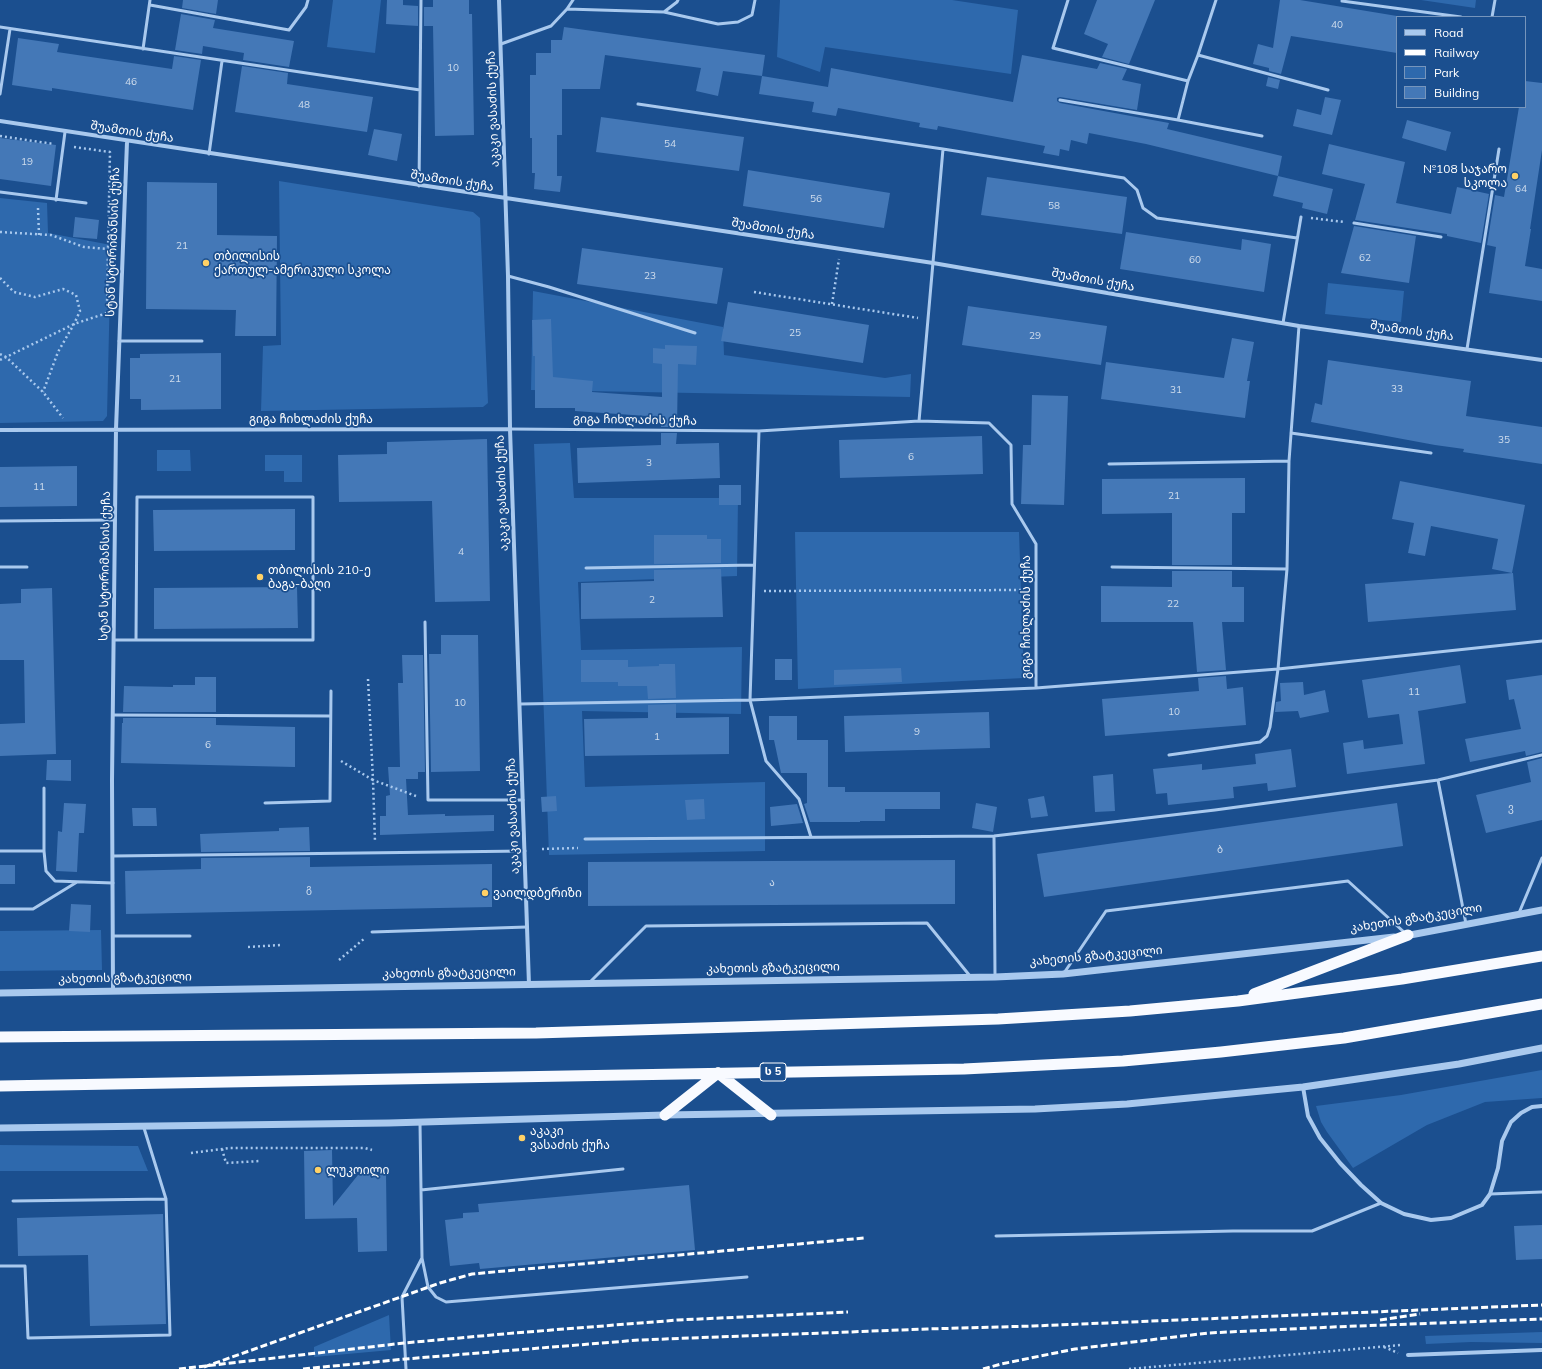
<!DOCTYPE html>
<meta charset="utf-8">
<style>
body{margin:0}
#map{position:relative;width:1542px;height:1369px;overflow:hidden;background:#1b4f8f;font-family:Mulish,sans-serif}
canvas{display:block}
.legend{position:absolute;left:1396px;top:16px;width:130px;height:92px;box-sizing:border-box;background:#1b4f8f;border:1px solid #7695bc;margin:0;padding:5px 7px;list-style:none;font-size:12px;color:#fff}
.legend li{display:flex;align-items:center;gap:8px;height:20px}
.legend b{width:20px;border:1px solid #7695bc}
</style>
<div id="map">
<canvas width="1542" height="1369"></canvas>
<ul class="legend">
<li><b style="height:5px;background:#a9c9ee"></b>Road</li>
<li><b style="height:5px;background:#fff"></b>Railway</li>
<li><b style="height:11px;background:#2e69ad"></b>Park</li>
<li><b style="height:11px;background:#4478b7"></b>Building</li>
</ul>
</div>
<script>
const context = document.querySelector('canvas').getContext('2d');
context.lineJoin = 'round';
function fillPath(path, color) {
  context.fillStyle = color;
  context.fill(path, 'evenodd');
}
function shape(rows) {
  const path = new Path2D();
  for (const r of rows) {
    path.moveTo(r[0], r[1]);
    for (let i = 2; i < r.length; i += 2) path.lineTo(r[i], r[i + 1]);
  }
  return path;
}
function trace(path, color, width, dash) {
  context.strokeStyle = color;
  context.lineWidth = width;
  context.lineCap = dash ? 'butt' : 'round';
  context.setLineDash(dash || []);
  context.stroke(path);
}
function write(font, color, halo, rows, align = 'center') {
  context.font = font + ' Mulish,"Noto Sans Georgian",sans-serif';
  context.lineWidth = 3.5;
  context.setLineDash([]);
  context.textBaseline = 'middle';
  context.strokeStyle = halo;
  context.fillStyle = color;
  for (const [text, x, y, turn = 0] of rows) {
    context.save();
    context.translate(x, y);
    context.rotate((+turn || 0) * Math.PI / 180);
    context.textAlign = isNaN(turn) ? turn : align;
    if (halo) context.strokeText(text, 0, 0);
    context.fillText(text, 0, 0);
    context.restore();
  }
}
fillPath(shape([
 [333,0,381,0,375,53,327,47],
 [780,0,952,0,1018,10,1011,74,825,47,820,72,777,57],
 [1421,0,1476,0,1475,8],
 [279,181,473,212,480,218,488,403,483,407,261,411,263,346,281,345],
 [0,198,47,203,48,233,111,245,107,416,103,421,0,423],
 [1328,283,1404,291,1401,322,1325,314],
 [533,291,723,327,724,355,885,378,911,374,910,397,531,390],
 [570,443,574,498,738,498,737,576,578,582,581,650,742,647,741,714,582,711,585,787,765,782,765,851,549,855,534,444],
 [157,450,190,450,191,471,157,471],
 [265,455,302,455,302,482,284,482,284,471,265,471],
 [795,532,1019,532,1024,678,798,689],
 [101,930,102,970,0,971,0,931],
 [1542,1070,1542,1098,1485,1102,1427,1125,1353,1168,1327,1132,1321,1122,1316,1106,1401,1095],
 [0,1145,138,1146,148,1171,0,1171],
 [389,1315,391,1350,314,1357,314,1347],
 [1542,1332,1542,1343,1471,1342,1426,1344,1425,1336]
]), '#2e69ad');
fillPath(shape([
 [183,0,218,0,216,14,182,8],
 [387,0,403,0,403,5,418,6,418,26,386,24],
 [433,0,469,0,469,14,472,14,474,135,435,136,433,26,424,26,424,7,433,7],
 [1097,0,1155,0,1129,64,1102,57,1108,44,1084,34],
 [1280,0,1300,0,1397,16,1397,53,1291,36,1281,74,1269,71,1269,68,1253,64,1258,44,1273,48],
 [181,14,215,20,213,28,294,41,289,67,243,60,244,53,203,46,202,54,175,50],
 [564,27,765,55,762,76,723,71,718,96,696,91,701,68,605,55,600,89,562,89,562,135,557,135,557,176,562,176,560,192,534,189,535,173,532,173,532,138,530,138,530,75,536,75,536,53,551,53,551,40,562,40],
 [18,38,59,44,57,52,172,69,174,56,201,60,193,110,52,88,52,91,12,85],
 [1022,55,1097,69,1100,63,1127,69,1122,80,1141,84,1137,110,1060,97,1057,98,1057,101,1060,103,1169,123,1167,129,1282,156,1278,176,1146,144,1089,133,1087,144,1071,140,1069,151,1060,149,1059,156,1043,153,1045,146,938,126,937,130,919,127,920,123,838,108,836,116,812,112,814,102,759,94,762,76,828,87,831,68,1013,102],
 [242,66,288,73,287,84,373,97,367,132,235,112],
 [1268,77,1280,80,1278,89,1266,86],
 [1525,81,1542,83,1542,150,1530,229,1531,229,1525,266,1542,269,1542,301,1489,293,1496,247,1487,245,1495,195,1504,197,1519,107,1525,107],
 [1325,97,1341,100,1332,135,1293,126,1297,109,1321,115],
 [601,117,744,137,739,171,596,152],
 [1407,120,1451,132,1446,151,1402,138],
 [374,129,402,134,397,161,368,155],
 [0,138,56,145,51,186,0,179],
 [1329,144,1405,162,1396,203,1451,214,1457,187,1489,194,1481,243,1447,236,1447,234,1355,220,1365,184,1322,174],
 [748,170,890,193,884,228,743,206],
 [1278,176,1333,189,1327,214,1302,208,1303,203,1273,196],
 [987,177,1127,197,1122,234,981,215],
 [147,182,217,183,217,235,277,236,276,336,235,336,236,310,146,309],
 [75,217,99,220,97,239,73,237],
 [1354,226,1416,236,1409,283,1341,273],
 [1126,232,1241,250,1242,239,1271,244,1264,292,1120,269],
 [582,248,723,268,717,304,577,284],
 [728,302,869,325,863,363,721,341],
 [968,306,1107,326,1101,365,962,345],
 [551,319,553,377,593,381,592,392,662,397,662,364,653,363,653,348,665,349,665,345,697,346,696,365,678,364,677,427,661,427,661,417,575,411,575,408,535,408,535,356,533,356,532,320],
 [1232,338,1254,342,1247,381,1250,381,1245,418,1101,399,1106,362,1224,378],
 [221,353,221,409,141,410,141,399,130,399,130,358,140,358,140,354],
 [1328,360,1471,381,1466,416,1542,427,1542,464,1463,452,1464,449,1435,445,1311,422,1315,403,1322,405],
 [1032,395,1068,396,1064,505,1021,504,1023,445,1031,445],
 [661,433,677,433,676,444,719,443,720,478,578,483,577,448,661,445],
 [982,436,983,474,840,478,839,440],
 [487,439,490,601,435,602,432,501,339,502,338,455,387,454,387,442],
 [77,466,77,506,0,507,0,467],
 [1245,478,1245,513,1232,513,1232,565,1172,565,1172,513,1102,514,1102,479],
 [1400,481,1525,505,1512,573,1492,569,1498,539,1431,526,1425,556,1408,553,1414,523,1392,519],
 [719,485,741,485,741,505,719,505],
 [295,509,295,550,154,551,153,510],
 [654,535,707,535,707,539,721,539,721,563,654,564],
 [721,569,723,617,581,619,581,583,654,581,654,570],
 [1172,571,1232,571,1232,587,1244,587,1244,622,1222,622,1226,670,1197,672,1193,622,1101,622,1101,586,1172,587],
 [1513,573,1516,610,1368,622,1365,584],
 [297,587,298,628,154,629,154,588],
 [52,588,56,754,0,756,0,724,25,723,24,660,0,660,0,604,21,603,21,589],
 [441,635,478,635,480,771,431,772,429,654,441,654],
 [402,655,423,655,425,772,418,772,418,779,406,779,408,815,445,814,445,816,494,815,494,831,380,835,380,816,386,816,386,796,390,795,388,767,400,767,398,683,403,683],
 [775,659,792,659,792,680,775,680],
 [581,660,628,660,628,667,659,666,659,664,675,664,676,698,648,699,647,686,618,686,618,682,581,682],
 [1460,665,1466,703,1418,711,1425,764,1347,774,1343,743,1363,740,1364,749,1403,744,1399,714,1368,718,1362,680],
 [901,668,902,682,834,685,834,670],
 [1542,675,1542,752,1526,756,1525,751,1470,762,1465,739,1521,729,1514,699,1509,700,1506,680],
 [1226,676,1227,689,1243,687,1246,725,1105,736,1102,699,1199,691,1198,678],
 [195,677,216,677,216,712,123,712,124,686,173,687,173,685,195,685],
 [1303,682,1304,695,1325,690,1329,712,1300,718,1298,711,1275,712,1276,702,1281,701,1280,683],
 [676,704,676,718,729,717,729,754,585,756,584,719,648,718,648,705],
 [989,712,990,748,845,752,844,716],
 [769,716,797,716,797,740,828,740,828,787,845,787,845,792,940,792,940,809,885,809,885,821,860,821,860,822,810,822,804,804,807,803,807,773,781,773,774,740,769,740],
 [123,718,216,718,216,725,295,727,295,767,121,763,122,723,123,723],
 [1291,749,1296,787,1268,791,1267,783,1233,787,1234,798,1168,805,1167,793,1156,794,1153,769,1202,764,1202,770,1256,764,1255,754],
 [1542,758,1542,820,1486,833,1476,795,1531,782,1527,762],
 [47,760,71,760,71,781,46,780],
 [1113,774,1115,811,1095,812,1093,776],
 [556,796,557,811,542,812,541,797],
 [1044,796,1048,816,1031,818,1028,799],
 [704,799,705,819,687,820,685,800],
 [64,803,86,804,84,833,79,833,77,872,56,871,58,831,62,832],
 [976,803,997,807,993,832,972,828],
 [1397,803,1403,846,1044,897,1037,854],
 [797,804,803,823,771,826,770,807],
 [132,808,156,808,157,826,133,826],
 [309,827,310,851,201,852,200,834,279,831,279,828],
 [310,857,310,867,492,864,492,907,126,914,125,871,201,869,201,858],
 [955,860,955,904,588,906,588,862],
 [0,865,15,865,15,884,0,884],
 [71,904,91,905,90,932,69,931],
 [332,1150,333,1206,358,1175,363,1174,367,1175,386,1174,387,1251,358,1252,357,1218,305,1219,304,1151],
 [689,1185,695,1250,480,1269,479,1263,450,1266,445,1220,463,1218,463,1213,479,1212,478,1204],
 [163,1214,166,1324,90,1326,88,1255,18,1256,17,1218],
 [1542,1225,1542,1259,1516,1260,1514,1226]
]), '#4478b7');
trace(shape([
 [0,136,54,144],
 [74,147,110,152,108,249],
 [38,208,39,235],
 [1311,218,1344,222],
 [0,232,51,235,84,247,108,249,107,306],
 [0,278,14,292,35,297,63,289,76,295,80,311,74,324,58,352,43,392],
 [754,292,918,318],
 [832,304,839,259],
 [0,354,6,357,43,392,63,418],
 [0,360,74,324,107,313],
 [764,591,1025,590],
 [368,679,373,780,416,796],
 [341,761,373,780,375,842],
 [542,849,578,848],
 [248,947,280,945],
 [339,960,365,938],
 [222,1149,226,1163,260,1161],
 [191,1153,230,1148,365,1148,372,1150],
 [1384,1347,1398,1353],
 [1129,1369,1401,1345]
]), '#a9c9ee', 2.5, [2, 3]);
trace(shape([
 [1068,0,1053,48,1188,81],
 [1342,1,1461,17],
 [150,5,289,30,306,7,308,0],
 [567,9,664,12,677,2,678,0],
 [664,12,718,24,738,22,752,15,755,0],
 [1492,17,1495,0],
 [0,27,420,90],
 [501,44,551,26,567,9,573,0],
 [143,49,150,0],
 [1198,55,1328,90],
 [0,94,10,29],
 [1060,100,1178,120,1188,81,1198,55,1216,0],
 [638,104,943,149,1124,178,1137,190,1143,208,1157,218,1297,238],
 [1178,120,1262,136],
 [209,154,222,61],
 [419,186,421,0],
 [0,192,86,203],
 [56,200,65,132],
 [1354,223,1441,237],
 [508,276,549,287,695,333],
 [1283,323,1301,217],
 [119,341,202,341],
 [1467,349,1499,149],
 [919,421,943,149],
 [510,429,759,431,919,421,989,423,1011,445,1012,504,1036,544,1036,688],
 [759,431,750,700,766,761,799,799,811,837],
 [1291,433,1431,453],
 [1109,464,1289,461],
 [0,521,115,520],
 [0,567,27,567],
 [1112,567,1287,569],
 [586,568,754,565],
 [425,622,428,800,523,800],
 [114,640,313,640,313,497,137,497,136,640],
 [520,704,750,700,1036,688,1278,669,1542,641],
 [113,715,330,716],
 [1169,755,1260,742,1267,736,1270,727,1278,669,1287,569,1289,461,1299,326],
 [1438,780,1466,924],
 [44,788,44,851],
 [265,803,330,801,331,691],
 [994,836,995,976],
 [585,839,994,836,1215,810,1438,780,1542,755],
 [0,851,44,851,46,871,55,881,113,883],
 [113,856,525,851],
 [0,909,33,909,77,882],
 [1519,913,1542,858],
 [372,932,527,927],
 [113,936,190,936],
 [1064,973,1106,911,1348,881,1405,933],
 [590,982,646,926,927,923,970,976],
 [420,1123,422,1258,428,1287,436,1297,446,1302,747,1277],
 [421,1190,623,1169],
 [1490,1194,1542,1192],
 [13,1201,166,1199],
 [996,1236,1233,1231,1312,1231,1381,1203],
 [0,1266,25,1266,28,1338,170,1335,166,1199,144,1128],
 [406,1369,402,1297,422,1258]
]), '#a9c9ee', 3);
trace(shape([
 [499,0,508,276,510,429,529,985],
 [0,121,933,263,1299,326,1542,360],
 [0,430,510,429],
 [113,991,112,780,116,429,127,142],
 [1303,1087,1308,1116,1320,1138,1340,1163,1361,1185,1381,1203,1404,1214,1431,1220,1451,1218,1482,1205,1490,1194,1498,1168,1502,1141,1511,1122,1521,1113,1532,1107,1542,1106],
 [1408,1355,1542,1350]
]), '#a9c9ee', 4);
trace(shape([
 [1405,936,1542,910],
 [0,993,995,977,1063,974,1394,937],
 [0,1128,389,1123,665,1115,1035,1109,1127,1104,1303,1087,1459,1064,1542,1048]
]), '#a9c9ee', 7);
trace(shape([
 [1254,994,1408,935],
 [0,1037,536,1033,998,1019,1130,1011,1238,1001,1402,979,1542,956],
 [0,1086,964,1069,1123,1061,1221,1052,1344,1038,1542,1004],
 [665,1115,718,1073,771,1115]
]), '#f8faff', 11);
trace(shape([
 [1380,1320,1420,1314],
 [204,1367,440,1283,472,1274,864,1238],
 [179,1369,404,1343,514,1333,678,1320,848,1312],
 [303,1369,405,1359,639,1340,927,1329,1033,1326,1542,1305],
 [983,1369,1001,1364,1075,1349,1208,1333,1333,1327,1542,1319]
]), '#fff', 3, [7, 3]);
for (const [x, y, r, color] of [
 [1515,176,4,"#ffd166"],
 [206,263,4,"#ffd166"],
 [260,577,4,"#ffd166"],
 [485,893,4,"#ffd166"],
 [522,1138,4,"#ffd166"],
 [318,1170,4,"#ffd166"]
]) {
  const dot = new Path2D();
  dot.arc(x, y, r, 0, 2 * Math.PI);
  context.fillStyle = color;
  context.fill(dot);
  trace(dot, '#1b4f8f', 1.5);
}
write('10px', '#d0dded', null, [
 ["40",1337,25],
 ["10",453,68],
 ["46",131,82],
 ["48",304,105],
 ["54",670,144],
 ["19",27,162],
 ["64",1521,189],
 ["56",816,199],
 ["58",1054,206],
 ["21",182,246],
 ["62",1365,258],
 ["60",1195,260],
 ["23",650,276],
 ["25",795,333],
 ["29",1035,336],
 ["21",175,379],
 ["33",1397,389],
 ["31",1176,390],
 ["35",1504,440],
 ["6",911,457],
 ["3",649,463],
 ["11",39,487],
 ["21",1174,496],
 ["4",461,552],
 ["2",652,600],
 ["22",1173,604],
 ["11",1414,692],
 ["10",460,703],
 ["10",1174,712],
 ["9",917,732],
 ["1",657,737],
 ["6",208,745],
 ["ვ",1511,808],
 ["ბ",1220,850],
 ["ა",772,883],
 ["გ",309,889]
]);
for (const [x, y, w] of [
 [773,1072,26]
]) {
  const box = new Path2D();
  box.roundRect(x - w / 2, y - 9, w, 18, 3);
  context.fillStyle = '#1b4f8f';
  context.fill(box);
  trace(box, '#fff', 1);
}
write('bold 11px', '#fff', null, [
 ["ს 5",773,1072]
]);
write('12px', '#fff', '#1b4f8f', [
 ["აკაკი ვასაძის ქუჩა",493,109,-92],
 ["შუამთის ქუჩა",132,132,9],
 ["შუამთის ქუჩა",452,181,9],
 ["შუამთის ქუჩა",773,229,9],
 ["სტან სტორიმანსის ქუჩა",113,242,-88],
 ["შუამთის ქუჩა",1093,280,10],
 ["შუამთის ქუჩა",1412,331,8],
 ["გიგა ჩიხლაძის ქუჩა",311,419],
 ["გიგა ჩიხლაძის ქუჩა",635,420,1],
 ["აკაკი ვასაძის ქუჩა",502,493,-92],
 ["სტან სტორიმანსის ქუჩა",105,566,-89],
 ["გიგა ჩიხლაძის ქუჩა",1026,617,-90],
 ["აკაკი ვასაძის ქუჩა",513,816,-92],
 ["კახეთის გზატკეცილი",1416,918,-9],
 ["კახეთის გზატკეცილი",1096,956,-5],
 ["კახეთის გზატკეცილი",773,968,-1],
 ["კახეთის გზატკეცილი",449,973,-1],
 ["კახეთის გზატკეცილი",125,978,-1]
]);
write('12px', '#fff', '#1b4f8f', [
 ["№108 საჯარო",1507,169,"right"],
 ["სკოლა",1507,183,"right"],
 ["თბილისის",214,256],
 ["ქართულ-ამერიკული სკოლა",214,270],
 ["თბილისის 210-ე",268,570],
 ["ბაგა-ბაღი",268,584],
 ["ვაილდბერიზი",493,893],
 ["აკაკი",530,1131],
 ["ვასაძის ქუჩა",530,1145],
 ["ლუკოილი",326,1170]
], 'left');
</script>
